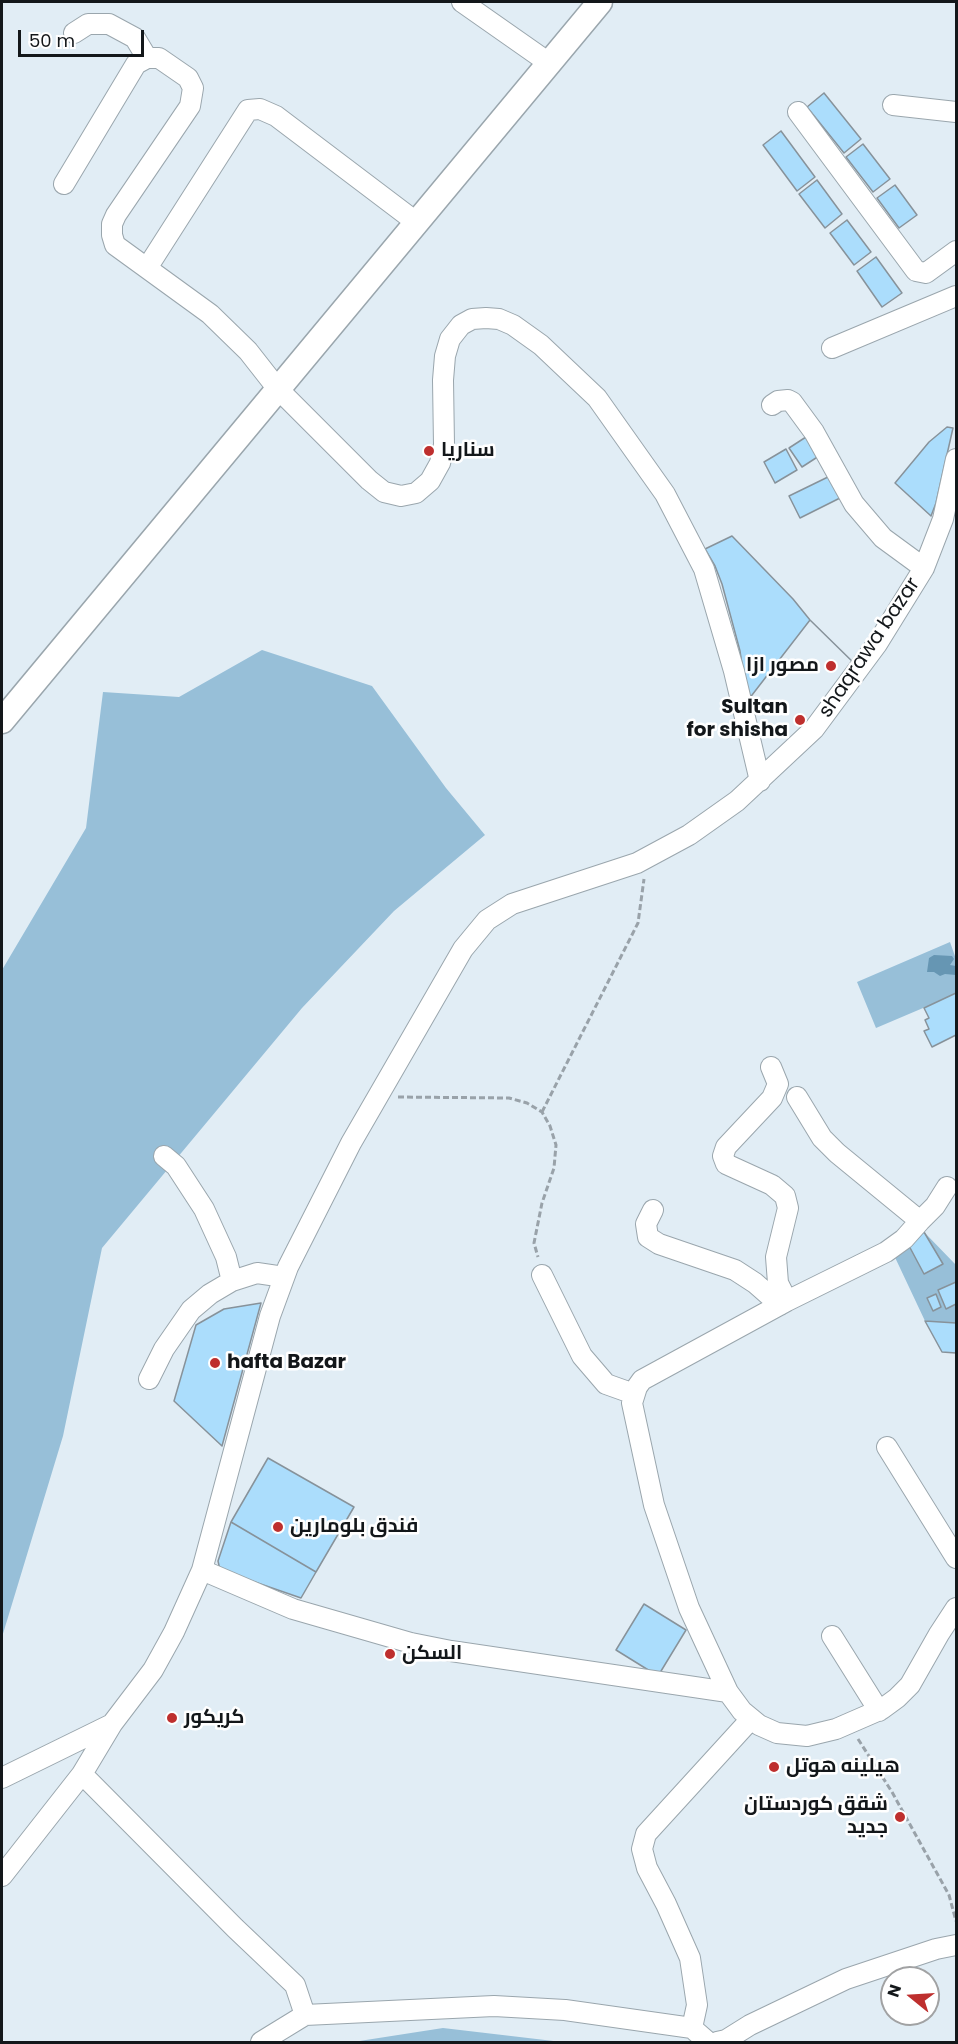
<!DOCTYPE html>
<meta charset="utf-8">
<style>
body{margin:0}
#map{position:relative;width:958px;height:2044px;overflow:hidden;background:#e1edf5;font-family:Poppins,sans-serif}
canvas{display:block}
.frame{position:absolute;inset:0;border:3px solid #13171a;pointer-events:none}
.north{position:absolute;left:880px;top:1966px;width:60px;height:60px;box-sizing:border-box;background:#fff;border:2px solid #a1a2a3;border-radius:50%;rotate:288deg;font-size:16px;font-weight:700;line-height:24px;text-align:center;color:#13171a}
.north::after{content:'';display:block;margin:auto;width:21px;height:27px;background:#be2f2e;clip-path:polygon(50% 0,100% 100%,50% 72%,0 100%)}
.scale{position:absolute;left:18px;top:30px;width:126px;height:27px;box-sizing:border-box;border:3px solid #13171a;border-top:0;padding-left:8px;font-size:18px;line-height:21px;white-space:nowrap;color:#13171a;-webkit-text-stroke:4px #fff;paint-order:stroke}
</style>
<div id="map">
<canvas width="958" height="2044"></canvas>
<div class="frame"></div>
<div class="north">N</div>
<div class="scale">50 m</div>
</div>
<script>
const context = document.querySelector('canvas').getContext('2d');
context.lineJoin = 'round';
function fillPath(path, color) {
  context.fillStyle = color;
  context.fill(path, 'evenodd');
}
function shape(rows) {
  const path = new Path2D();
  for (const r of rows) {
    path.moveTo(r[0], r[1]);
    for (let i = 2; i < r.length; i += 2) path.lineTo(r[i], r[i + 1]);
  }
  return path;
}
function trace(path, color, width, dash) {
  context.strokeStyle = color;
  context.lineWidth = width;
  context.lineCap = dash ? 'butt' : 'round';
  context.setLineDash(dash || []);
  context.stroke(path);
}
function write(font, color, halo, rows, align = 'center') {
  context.font = font + ' Poppins,Cairo,sans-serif';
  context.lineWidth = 5;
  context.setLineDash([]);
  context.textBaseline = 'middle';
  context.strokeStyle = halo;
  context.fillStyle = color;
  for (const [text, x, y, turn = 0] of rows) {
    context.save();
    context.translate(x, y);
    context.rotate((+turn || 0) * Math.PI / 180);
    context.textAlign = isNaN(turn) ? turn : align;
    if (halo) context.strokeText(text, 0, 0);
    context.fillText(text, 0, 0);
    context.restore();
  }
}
fillPath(shape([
 [262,650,372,686,446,788,485,835,394,911,302,1008,102,1248,63,1436,2,1637,2,970,86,828,103,692,179,697],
 [950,942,956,959,956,994,876,1028,857,982],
 [924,1232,956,1265,956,1323,925,1321,892,1251],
 [443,2028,562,2042,353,2042]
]), '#97bfd8');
fillPath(shape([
 [934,955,952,956,954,959,950,965,956,966,956,975,945,974,940,976,934,972,927,972,929,958]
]), '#6696b3');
const building = shape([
 [824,93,861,139,844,153,807,107,824,93],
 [781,131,815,177,797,191,763,145,781,131],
 [863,144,890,179,873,192,846,157,863,144],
 [817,180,842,214,825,228,799,194,817,180],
 [895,185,917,215,899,228,877,198,895,185],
 [847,220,871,252,854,265,830,233,847,220],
 [876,257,902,293,882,307,857,271,876,257],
 [947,427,953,428,936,503,931,516,895,483,929,442,947,427],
 [806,437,819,456,802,467,789,448,806,437],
 [786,449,797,470,775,483,764,462,786,449],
 [830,476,840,498,800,518,789,496,830,476],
 [732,536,793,599,810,620,859,668,760,781,740,651,722,584,715,566,705,549,732,536],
 [810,620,859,668,760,781,742,708,810,620],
 [956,993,956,1035,932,1047,924,1031,929,1029,925,1020,929,1018,924,1008,956,993],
 [924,1232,943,1264,924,1274,907,1242,924,1232],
 [956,1282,956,1304,946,1309,938,1290,956,1282],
 [936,1294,941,1307,933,1311,927,1298,936,1294],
 [261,1303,222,1446,174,1401,196,1325,224,1309,261,1303],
 [925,1321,956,1323,956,1353,942,1352,925,1321],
 [268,1458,354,1507,316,1572,231,1522,268,1458],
 [231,1522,316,1572,301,1598,220,1570,218,1561,231,1522],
 [644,1604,686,1630,658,1676,616,1650,644,1604]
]);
fillPath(building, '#abddfc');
trace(building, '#87929a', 1.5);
const minor = shape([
 [462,2,549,63],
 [74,33,88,24,109,24,135,38,147,58],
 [893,105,956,112],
 [798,112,916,271,926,273,956,251],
 [64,184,136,64,147,58,159,58,188,78,193,88,190,106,116,215,112,224,112,235,115,245,210,314,248,351,277,388,369,480,384,492,401,496,416,493,430,481,440,463,444,445,443,380,445,356,450,339,461,325,472,319,486,318,499,319,513,325,541,345,597,398,665,494,704,569,734,671,760,781],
 [147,268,248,110,260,109,276,116,416,222],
 [832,348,956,296],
 [772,405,778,401,788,400,792,402,814,432,854,504,883,538,924,568],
 [771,1067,778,1084,772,1098,726,1147,723,1156,726,1164,772,1185,785,1196,788,1208,776,1257,778,1283,787,1301],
 [797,1097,822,1138,837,1153,920,1221],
 [164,1156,176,1166,204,1209,226,1257,232,1281],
 [947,1187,935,1206,920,1221,904,1239,886,1252,787,1301,642,1380,637,1387,632,1403,654,1505,689,1608,728,1692,742,1711,759,1725,777,1733,807,1736,836,1729,882,1709,897,1698,910,1685,939,1634,956,1608],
 [653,1210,646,1224,648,1237,659,1244,735,1270,755,1283,780,1305],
 [542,1275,582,1356,606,1384,634,1394],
 [149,1379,164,1349,191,1310,210,1294,232,1281,257,1273,284,1277],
 [887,1447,956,1558],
 [202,1570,293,1609,411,1643,451,1651,728,1692],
 [832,1636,879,1711],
 [82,1774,235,1928,295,1985,305,2015],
 [2,1778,112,1724],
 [2,1876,82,1774,112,1724,153,1670,174,1632,202,1570,270,1316,288,1267,351,1143,463,949,487,920,512,904,637,863,689,835,737,801,814,729,877,644,924,568,943,519,956,459],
 [692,2028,697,2005,690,1958,666,1904,647,1868,642,1849,646,1834,751,1719],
 [261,2042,305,2015,494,2006,565,2010,692,2028,708,2042],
 [717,2042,726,2040,750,2025,846,1979,936,1949,956,1945]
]);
const major = shape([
 [2,721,600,2]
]);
trace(minor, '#9aa6ad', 22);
trace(major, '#9aa6ad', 27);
trace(shape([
 [398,1097,509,1098,527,1103,542,1112,550,1126,556,1145,554,1168,542,1203,534,1243,538,1257],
 [542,1112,638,923,644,879],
 [858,1739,892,1792,949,1895,956,1921]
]), '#99a2a9', 3, [6, 3]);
trace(minor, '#fff', 20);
trace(major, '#fff', 24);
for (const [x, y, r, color] of [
 [429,451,6,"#be2f2e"],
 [831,666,6,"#be2f2e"],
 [800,720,6,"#be2f2e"],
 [215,1363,6,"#be2f2e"],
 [278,1527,6,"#be2f2e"],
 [390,1654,6,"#be2f2e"],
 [172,1718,6,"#be2f2e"],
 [774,1767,6,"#be2f2e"],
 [900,1817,6,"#be2f2e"]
]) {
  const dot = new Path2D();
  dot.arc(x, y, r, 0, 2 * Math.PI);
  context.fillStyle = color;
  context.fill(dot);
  trace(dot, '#fff', 2);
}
write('bold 20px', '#13171a', '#fff', [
 ["سناريا",441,451],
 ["مصور ازا",819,666,"right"],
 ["Sultan",788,708,"right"],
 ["for shisha",788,731,"right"],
 ["hafta Bazar",227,1363],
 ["فندق بلومارين",290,1527],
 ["السكن",402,1654],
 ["کریکور",184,1718],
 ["هيلينه هوتل",786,1767],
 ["شقق كوردستان",888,1805,"right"],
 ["جديد",888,1828,"right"]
], 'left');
write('20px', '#13171a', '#fff', [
 ["shaqrawa bazar",870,648,-56]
]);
</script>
